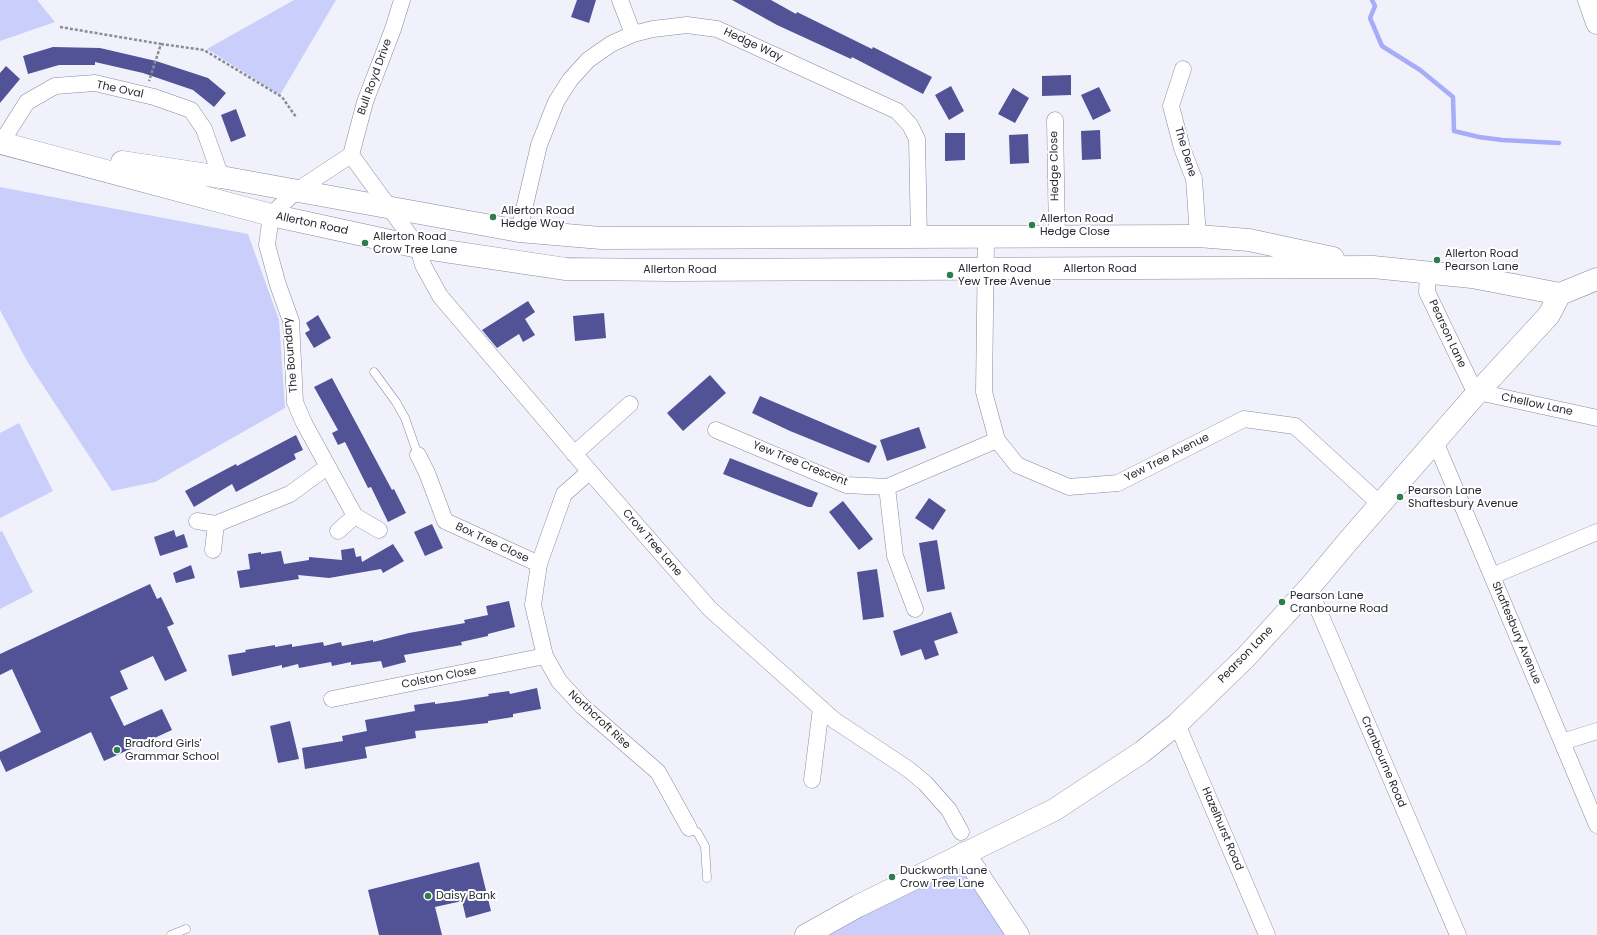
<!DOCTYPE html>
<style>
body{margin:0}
canvas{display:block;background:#f0f1fb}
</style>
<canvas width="1597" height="935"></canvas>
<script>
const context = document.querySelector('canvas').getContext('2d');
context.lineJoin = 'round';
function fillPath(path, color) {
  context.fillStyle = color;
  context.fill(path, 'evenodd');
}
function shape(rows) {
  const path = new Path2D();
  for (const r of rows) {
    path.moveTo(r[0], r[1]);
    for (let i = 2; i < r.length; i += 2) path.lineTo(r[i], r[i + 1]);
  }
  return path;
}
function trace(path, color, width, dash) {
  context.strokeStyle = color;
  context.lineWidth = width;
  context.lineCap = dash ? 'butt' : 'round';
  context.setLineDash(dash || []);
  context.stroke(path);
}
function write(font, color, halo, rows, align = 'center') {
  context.font = font + ' Poppins,sans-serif';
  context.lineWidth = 4;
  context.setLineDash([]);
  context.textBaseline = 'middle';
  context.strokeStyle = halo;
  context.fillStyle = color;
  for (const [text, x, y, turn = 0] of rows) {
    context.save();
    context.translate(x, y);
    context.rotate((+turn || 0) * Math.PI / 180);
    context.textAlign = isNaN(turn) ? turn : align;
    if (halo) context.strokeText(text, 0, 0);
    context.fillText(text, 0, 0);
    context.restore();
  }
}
fillPath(shape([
 [0,0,37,0,55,22,0,41],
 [294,0,336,0,280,95,207,49],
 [0,187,248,234,279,320,285,408,155,482,112,491,27,361,0,310],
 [19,423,53,491,0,518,0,433],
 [2,531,33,592,0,609,0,532],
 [962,860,1010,935,827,935]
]), '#cacefb');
trace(shape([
 [1372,0,1375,6,1370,18,1382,46,1420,70,1453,97,1454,131,1479,137,1502,140,1559,143]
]), '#a7acf8', 4.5);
fillPath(shape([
 [577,0,596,0,589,23,571,17],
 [732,0,771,0,796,14,797,12,872,49,873,47,932,77,923,94,852,57,851,59,777,25],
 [53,47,100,48,156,61,208,78,226,93,214,107,193,90,143,73,95,62,95,65,59,65,28,74,23,56],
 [6,66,20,79,0,103,0,73],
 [1071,75,1071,95,1042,96,1042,76],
 [951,86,964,111,949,120,935,95],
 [1099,87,1111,111,1093,120,1081,95],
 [1013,88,1029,98,1015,123,998,114],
 [236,109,246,136,231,142,221,115],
 [1100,130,1101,159,1082,160,1081,131],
 [945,133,965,133,965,160,945,161],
 [1028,134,1029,163,1010,164,1009,135],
 [528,301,535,312,525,319,535,335,523,342,519,334,497,348,482,330],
 [604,313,606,338,575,341,573,316],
 [318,315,331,338,314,348,305,333,310,330,306,323],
 [710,375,726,393,683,431,667,413],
 [332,378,392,490,394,489,406,513,388,522,371,487,368,488,345,442,338,445,332,433,338,430,314,387],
 [760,396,877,446,869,463,790,431,752,413],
 [919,427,926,448,887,461,880,440],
 [296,435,303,450,294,454,296,459,236,492,232,484,194,507,185,491,236,464,237,466],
 [730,458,818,493,812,507,808,507,723,474],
 [929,498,946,510,933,530,915,518],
 [843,501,873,539,859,550,829,512],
 [432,524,443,548,425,556,414,532],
 [174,530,176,537,184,534,188,547,160,556,154,537],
 [937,540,945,589,927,592,919,543],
 [393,544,404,561,383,573,381,569,329,578,298,575,299,579,240,588,237,571,250,569,248,554,261,552,261,554,281,551,284,564,309,560,309,557,342,560,341,550,354,548,356,557,361,556,362,562],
 [191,565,195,578,176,583,173,573],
 [877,569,884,617,863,620,857,572],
 [150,584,157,599,161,597,174,624,167,627,187,671,165,681,153,656,120,671,128,689,110,697,124,726,162,709,172,730,104,761,91,732,6,772,0,759,0,752,41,732,12,669,0,675,0,654],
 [509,601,515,627,488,634,488,636,461,642,462,645,404,655,406,662,383,668,381,661,351,665,351,662,332,666,331,662,299,668,298,664,282,668,282,665,232,676,228,655,246,652,245,650,275,645,275,647,292,644,292,647,323,642,324,646,341,642,342,646,373,640,373,642,409,633,465,623,464,620,488,615,486,606],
 [951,612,958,633,934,641,939,655,925,660,921,649,901,656,893,631],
 [537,688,541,709,513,714,513,717,488,721,488,723,415,731,416,738,365,747,367,758,305,769,302,748,343,741,342,736,367,731,365,720,415,711,414,705,435,702,435,704,458,701,489,696,488,694,509,691,510,694],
 [290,721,299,759,278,763,270,726],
 [479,862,491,911,466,918,462,901,435,907,442,935,379,935,368,890]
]), '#525297');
const lane = shape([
 [374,372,396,402,405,418,418,455],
 [689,828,697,832,705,846,707,878],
 [171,935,186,929]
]);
const street = shape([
 [620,0,633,34],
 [1183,69,1171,106,1182,148,1194,179,1198,236],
 [1055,120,1057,237],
 [1,143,27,102,55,86,95,83,154,97,191,110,204,129,221,177],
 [351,155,418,247,423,265,440,296,584,465,710,609,834,720,908,769,925,783,949,810,961,832],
 [519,231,539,145,556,102,570,80,588,60,611,44,633,34,653,29,687,25,717,29,897,111,910,125,917,139,919,238],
 [986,238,984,392,997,440,1017,465,1069,487,1118,483,1244,419,1295,426,1380,504],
 [1428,273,1427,292,1476,394],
 [1478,392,1597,418],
 [716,430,846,485,887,487,997,440],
 [1435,441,1597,825],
 [574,454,630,404],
 [418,455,427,473,445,521,539,564],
 [589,472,564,494,539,564,533,605,545,656,559,681,582,706,658,772,689,828],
 [887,487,895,556,915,609],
 [197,521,216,524],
 [379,530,355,516,304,423,295,402,291,321,278,285,267,245,271,215,296,191,351,155,365,102,393,29,402,0],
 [338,531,355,516],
 [213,550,216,524,290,494,327,467],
 [1492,576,1597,532],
 [1309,588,1458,935],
 [332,699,545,656],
 [1177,724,1267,935],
 [1562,742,1597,731],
 [812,780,821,708]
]);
const secondary = shape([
 [1589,0,1597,23],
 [1,143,271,215,418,247,566,269,672,270,1373,267,1472,277,1560,294,1597,279],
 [122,162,221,177,519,231,601,238,1198,236,1249,240,1333,258],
 [964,853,1018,935],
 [806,935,858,906,1054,810,1142,752,1177,724,1246,657,1309,588,1349,540,1478,392,1549,315,1560,294]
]);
trace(lane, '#888aa1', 9);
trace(street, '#888aa1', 17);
trace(secondary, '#888aa1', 23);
trace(shape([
 [60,27,161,44,149,81],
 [161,44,204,50,282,97,296,117]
]), '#8b8c96', 2.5, [3, 2]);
trace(lane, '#fff', 8);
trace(street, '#fff', 16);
trace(secondary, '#fff', 22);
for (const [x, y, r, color] of [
 [493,217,4,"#2d7d4d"],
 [1032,225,4,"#2d7d4d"],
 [365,243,4,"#2d7d4d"],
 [1437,260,4,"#2d7d4d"],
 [950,275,4,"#2d7d4d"],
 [1400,497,4,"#2d7d4d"],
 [1282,602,4,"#2d7d4d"],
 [117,750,4,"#2d7d4d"],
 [892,877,4,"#2d7d4d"],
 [428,896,4,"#2d7d4d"]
]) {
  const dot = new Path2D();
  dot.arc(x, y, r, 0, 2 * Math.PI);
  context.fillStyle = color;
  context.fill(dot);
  trace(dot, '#fff', 1.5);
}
write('11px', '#272831', '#fff', [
 ["Hedge Way",753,45,25],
 ["Bull Royd Drive",375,77,-70],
 ["The Oval",120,90,12],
 ["The Dene",1185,152,73],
 ["Hedge Close",1055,166,-91],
 ["Allerton Road",312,224,12],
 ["Allerton Road",1100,269],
 ["Allerton Road",680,270],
 ["Pearson Lane",1447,334,65],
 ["The Boundary",291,355,-95],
 ["Chellow Lane",1537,405,12],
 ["Yew Tree Avenue",1167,458,-27],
 ["Yew Tree Crescent",800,464,22],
 ["Box Tree Close",492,543,25],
 ["Crow Tree Lane",652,543,49],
 ["Shaftesbury Avenue",1516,633,67],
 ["Pearson Lane",1246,655,-46],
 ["Colston Close",439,678,-11],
 ["Northcroft Rise",599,720,43],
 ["Cranbourne Road",1383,762,67],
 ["Hazelhurst Road",1222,829,67]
]);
write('11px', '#272831', '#fff', [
 ["Allerton Road",501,211],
 ["Hedge Way",501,224],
 ["Allerton Road",1040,219],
 ["Hedge Close",1040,232],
 ["Allerton Road",373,237],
 ["Crow Tree Lane",373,250],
 ["Allerton Road",1445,254],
 ["Pearson Lane",1445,267],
 ["Allerton Road",958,269],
 ["Yew Tree Avenue",958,282],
 ["Pearson Lane",1408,491],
 ["Shaftesbury Avenue",1408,504],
 ["Pearson Lane",1290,596],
 ["Cranbourne Road",1290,609],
 ["Bradford Girls'",125,744],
 ["Grammar School",125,757],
 ["Duckworth Lane",900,871],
 ["Crow Tree Lane",900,884],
 ["Daisy Bank",436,896]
], 'left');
</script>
